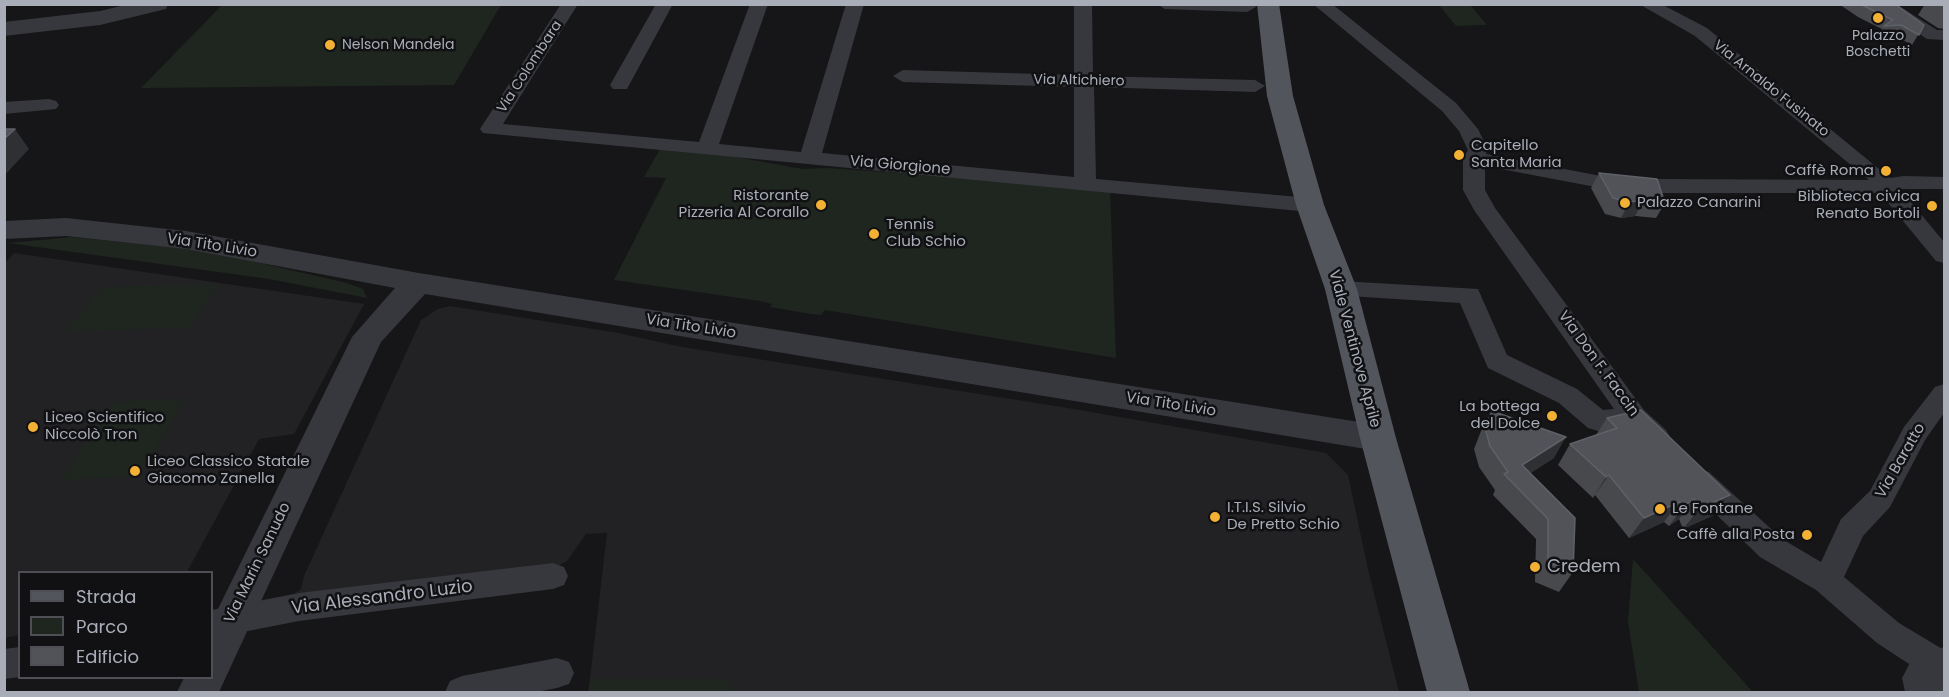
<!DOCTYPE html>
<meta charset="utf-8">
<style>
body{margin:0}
#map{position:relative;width:1949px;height:697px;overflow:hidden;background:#161618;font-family:Poppins,sans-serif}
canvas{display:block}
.frame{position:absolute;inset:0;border:6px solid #a8adb8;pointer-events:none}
.legend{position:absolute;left:18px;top:571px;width:195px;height:108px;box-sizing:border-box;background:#111113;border:2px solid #4d4f55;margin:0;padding:8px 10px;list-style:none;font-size:18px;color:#a8adb8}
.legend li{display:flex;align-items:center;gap:12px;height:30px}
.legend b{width:30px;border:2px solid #4d4f55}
</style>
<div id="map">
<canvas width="1949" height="697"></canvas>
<div class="frame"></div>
<ul class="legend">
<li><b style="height:8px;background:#53555c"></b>Strada</li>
<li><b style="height:16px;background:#1e261f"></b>Parco</li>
<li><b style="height:16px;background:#525359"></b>Edificio</li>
</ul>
</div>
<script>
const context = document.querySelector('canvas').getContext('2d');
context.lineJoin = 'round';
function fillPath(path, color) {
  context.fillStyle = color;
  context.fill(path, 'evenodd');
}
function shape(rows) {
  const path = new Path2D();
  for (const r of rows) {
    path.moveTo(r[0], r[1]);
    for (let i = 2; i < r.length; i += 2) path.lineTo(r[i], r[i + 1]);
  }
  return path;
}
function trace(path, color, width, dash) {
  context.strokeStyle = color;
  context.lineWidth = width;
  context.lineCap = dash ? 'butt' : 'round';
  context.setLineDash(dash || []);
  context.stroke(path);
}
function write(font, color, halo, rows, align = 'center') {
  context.font = font + ' Poppins,sans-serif';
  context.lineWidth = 5;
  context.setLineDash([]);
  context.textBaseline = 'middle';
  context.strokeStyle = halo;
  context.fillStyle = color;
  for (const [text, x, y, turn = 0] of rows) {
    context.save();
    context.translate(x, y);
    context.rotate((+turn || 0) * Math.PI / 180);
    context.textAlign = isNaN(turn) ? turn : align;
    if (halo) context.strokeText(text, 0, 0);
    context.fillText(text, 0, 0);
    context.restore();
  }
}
fillPath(shape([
 [14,253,364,304,294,434,259,439,187,572,20,572,19,635,5,638,4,264],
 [450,306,618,333,682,347,1068,408,1326,453,1348,475,1369,574,1399,692,729,692,730,679,590,679,607,533,586,534,567,561,556,567,272,610,301,589,304,576,421,320,438,309]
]), '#222225');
fillPath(shape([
 [222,5,222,4,501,5,454,85,141,88],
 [1439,5,1470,5,1487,25,1456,26],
 [663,144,803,169,827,168,1110,188,1116,358,825,310,821,315,811,314,770,307,772,304,760,301,614,280,666,178,644,177],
 [72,237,181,248,234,257,347,283,363,289,367,298,269,279,8,243],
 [220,284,189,328,66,331,102,287],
 [186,398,139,476,62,480,114,402],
 [1633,559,1753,692,1639,692,1628,622],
 [590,679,731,679,729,692,588,692]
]), '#1e261f');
fillPath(shape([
 [561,4,578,4,503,124,699,142,750,4,768,4,719,144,801,152,846,4,864,4,822,153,1074,177,1074,87,903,82,893,76,903,70,1074,75,1074,4,1092,4,1093,76,1255,80,1265,86,1255,92,1094,87,1096,179,1310,198,1318,200,1321,205,1318,210,1310,212,483,133,480,129,561,4],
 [656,4,673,4,627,89,613,89,610,85,656,4],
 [1157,4,1254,4,1256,7,1247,12,1165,9,1157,4],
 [1313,4,1332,4,1456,103,1478,129,1488,150,1486,154,1601,176,1655,179,1869,180,1695,36,1639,4,1661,4,1707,28,1890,178,1904,176,1944,177,1944,189,1900,189,1944,242,1944,263,1936,261,1880,193,1655,193,1601,188,1485,166,1485,190,1495,208,1644,410,1666,430,1670,437,1666,444,1656,448,1646,444,1628,428,1598,431,1588,428,1559,403,1488,368,1460,303,1332,295,1329,289,1332,283,1341,281,1478,289,1507,355,1577,389,1603,410,1614,409,1474,210,1463,190,1463,158,1468,150,1459,131,1442,111,1313,4],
 [1875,4,1896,4,1937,30,1944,30,1944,40,1927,39,1875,4],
 [49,99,56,101,59,105,56,109,4,114,4,102,49,99],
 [1944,384,1944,413,1925,440,1890,507,1863,536,1844,577,1899,623,1944,650,1944,680,1941,681,1929,677,1877,643,1816,590,1760,557,1689,488,1685,480,1689,472,1699,469,1709,472,1782,539,1821,562,1841,519,1870,491,1904,427,1935,387,1944,384],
 [553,563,564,567,568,576,564,585,553,589,299,621,212,638,212,610,299,593,553,563],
 [20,647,20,677,4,679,4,649,20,647],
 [557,658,569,662,574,673,569,684,557,688,536,692,445,692,450,681,462,676,557,658]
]), '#37383d');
fillPath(shape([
 [129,4,168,4,166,9,100,25,4,36,4,22,100,11,129,4],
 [66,218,186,231,419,273,1378,425,1390,429,1395,438,1390,447,1378,451,425,294,381,342,219,692,177,692,184,678,212,678,212,621,352,337,395,288,186,249,66,236,4,239,4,221,66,218],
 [1944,647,1944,692,1905,692,1902,678,1912,659,1944,647]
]), '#37383d');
fillPath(shape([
 [1257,4,1279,4,1293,96,1324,205,1357,289,1396,438,1470,692,1427,692,1360,438,1325,289,1296,205,1267,96,1257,4]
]), '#53555c');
fillPath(shape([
 [1839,4,1895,4,1924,25,1912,45,1894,35,1877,36,1882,29,1858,17],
 [1925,4,1944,4,1944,29,1938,28,1918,15],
 [1599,173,1665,203,1656,218,1635,216,1621,218,1605,214,1591,188],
 [1492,411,1554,458,1530,473,1573,572,1559,592,1535,582,1536,539,1493,495,1495,490,1479,467,1474,449,1481,431],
 [1607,418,1730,495,1714,515,1683,529,1679,519,1669,526,1664,522,1629,538,1595,495,1593,498,1558,465,1570,444,1596,435]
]), '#47494d');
fillPath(shape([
 [15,129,29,149,4,176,4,139],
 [1644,200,1635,216,1621,218,1629,202],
 [1566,437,1554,458,1514,484,1522,465],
 [1609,475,1595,495,1593,498,1606,477],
 [1730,495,1714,515,1683,529,1699,509],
 [1694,499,1679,519,1669,526,1684,506],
 [1679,502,1664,522,1629,538,1644,518]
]), '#2f3033');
const building = shape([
 [1860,4,1895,4,1924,25,1919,35,1901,25,1884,26,1893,20,1860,4],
 [4,129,15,129,4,139,4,129],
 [1599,173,1657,179,1665,203,1644,200,1629,202,1613,198,1599,173],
 [1641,410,1730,495,1699,509,1694,499,1684,506,1679,502,1644,518,1609,475,1606,477,1570,444,1617,428,1607,418,1641,410],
 [1492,411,1566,437,1522,465,1575,518,1573,572,1548,562,1548,519,1504,474,1508,472,1490,446,1485,428,1492,411]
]);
fillPath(building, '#525359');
trace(building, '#5f6168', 1.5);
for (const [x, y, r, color] of [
 [1878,18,6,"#f2b134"],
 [330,45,6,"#f2b134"],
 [1459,155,6,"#f2b134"],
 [1886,171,6,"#f2b134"],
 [1625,203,6,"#f2b134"],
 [821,205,6,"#f2b134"],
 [1932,206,6,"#f2b134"],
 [874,234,6,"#f2b134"],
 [1552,416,6,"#f2b134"],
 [33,427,6,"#f2b134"],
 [135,471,6,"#f2b134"],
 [1660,509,6,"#f2b134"],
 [1215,517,6,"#f2b134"],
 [1807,535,6,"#f2b134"],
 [1535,567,6,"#f2b134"]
]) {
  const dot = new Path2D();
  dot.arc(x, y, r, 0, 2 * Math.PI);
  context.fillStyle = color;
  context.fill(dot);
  trace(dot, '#111113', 2);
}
write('14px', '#a8adb8', '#111113', [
 ["Palazzo",1878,36],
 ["Boschetti",1878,52],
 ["Nelson Mandela",342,45,"left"]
]);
write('14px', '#a8adb8', '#111113', [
 ["Via Colombara",530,67,-57],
 ["Via Altichiero",1079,81,1],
 ["Via Arnaldo Fusinato",1771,89,39]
]);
write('15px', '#a8adb8', '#111113', [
 ["Capitello",1471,146],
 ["Santa Maria",1471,163],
 ["Caffè Roma",1874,171,"right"],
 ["Ristorante",809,196,"right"],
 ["Pizzeria Al Corallo",809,213,"right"],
 ["Biblioteca civica",1920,197,"right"],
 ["Renato Bortoli",1920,214,"right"],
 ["Palazzo Canarini",1637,203],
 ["Tennis",886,225],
 ["Club Schio",886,242],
 ["La bottega",1540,407,"right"],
 ["del Dolce",1540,424,"right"],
 ["Liceo Scientifico",45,418],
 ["Niccolò Tron",45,435],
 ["Liceo Classico Statale",147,462],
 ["Giacomo Zanella",147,479],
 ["I.T.I.S. Silvio",1227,508],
 ["De Pretto Schio",1227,525],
 ["Le Fontane",1672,509],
 ["Caffè alla Posta",1795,535,"right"]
], 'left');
write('15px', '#a8adb8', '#111113', [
 ["Via Giorgione",900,166,5],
 ["Via Tito Livio",212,246,9],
 ["Via Tito Livio",691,327,9],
 ["Viale Ventinove Aprile",1354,349,75],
 ["Via Don F. Faccin",1598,364,54],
 ["Via Tito Livio",1171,405,9],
 ["Via Baratto",1901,461,-60],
 ["Via Marin Sanudo",258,563,-64]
]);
write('18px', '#a8adb8', '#111113', [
 ["Credem",1547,567]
], 'left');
write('18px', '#a8adb8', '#111113', [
 ["Via Alessandro Luzio",382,598,-7]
]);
</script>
